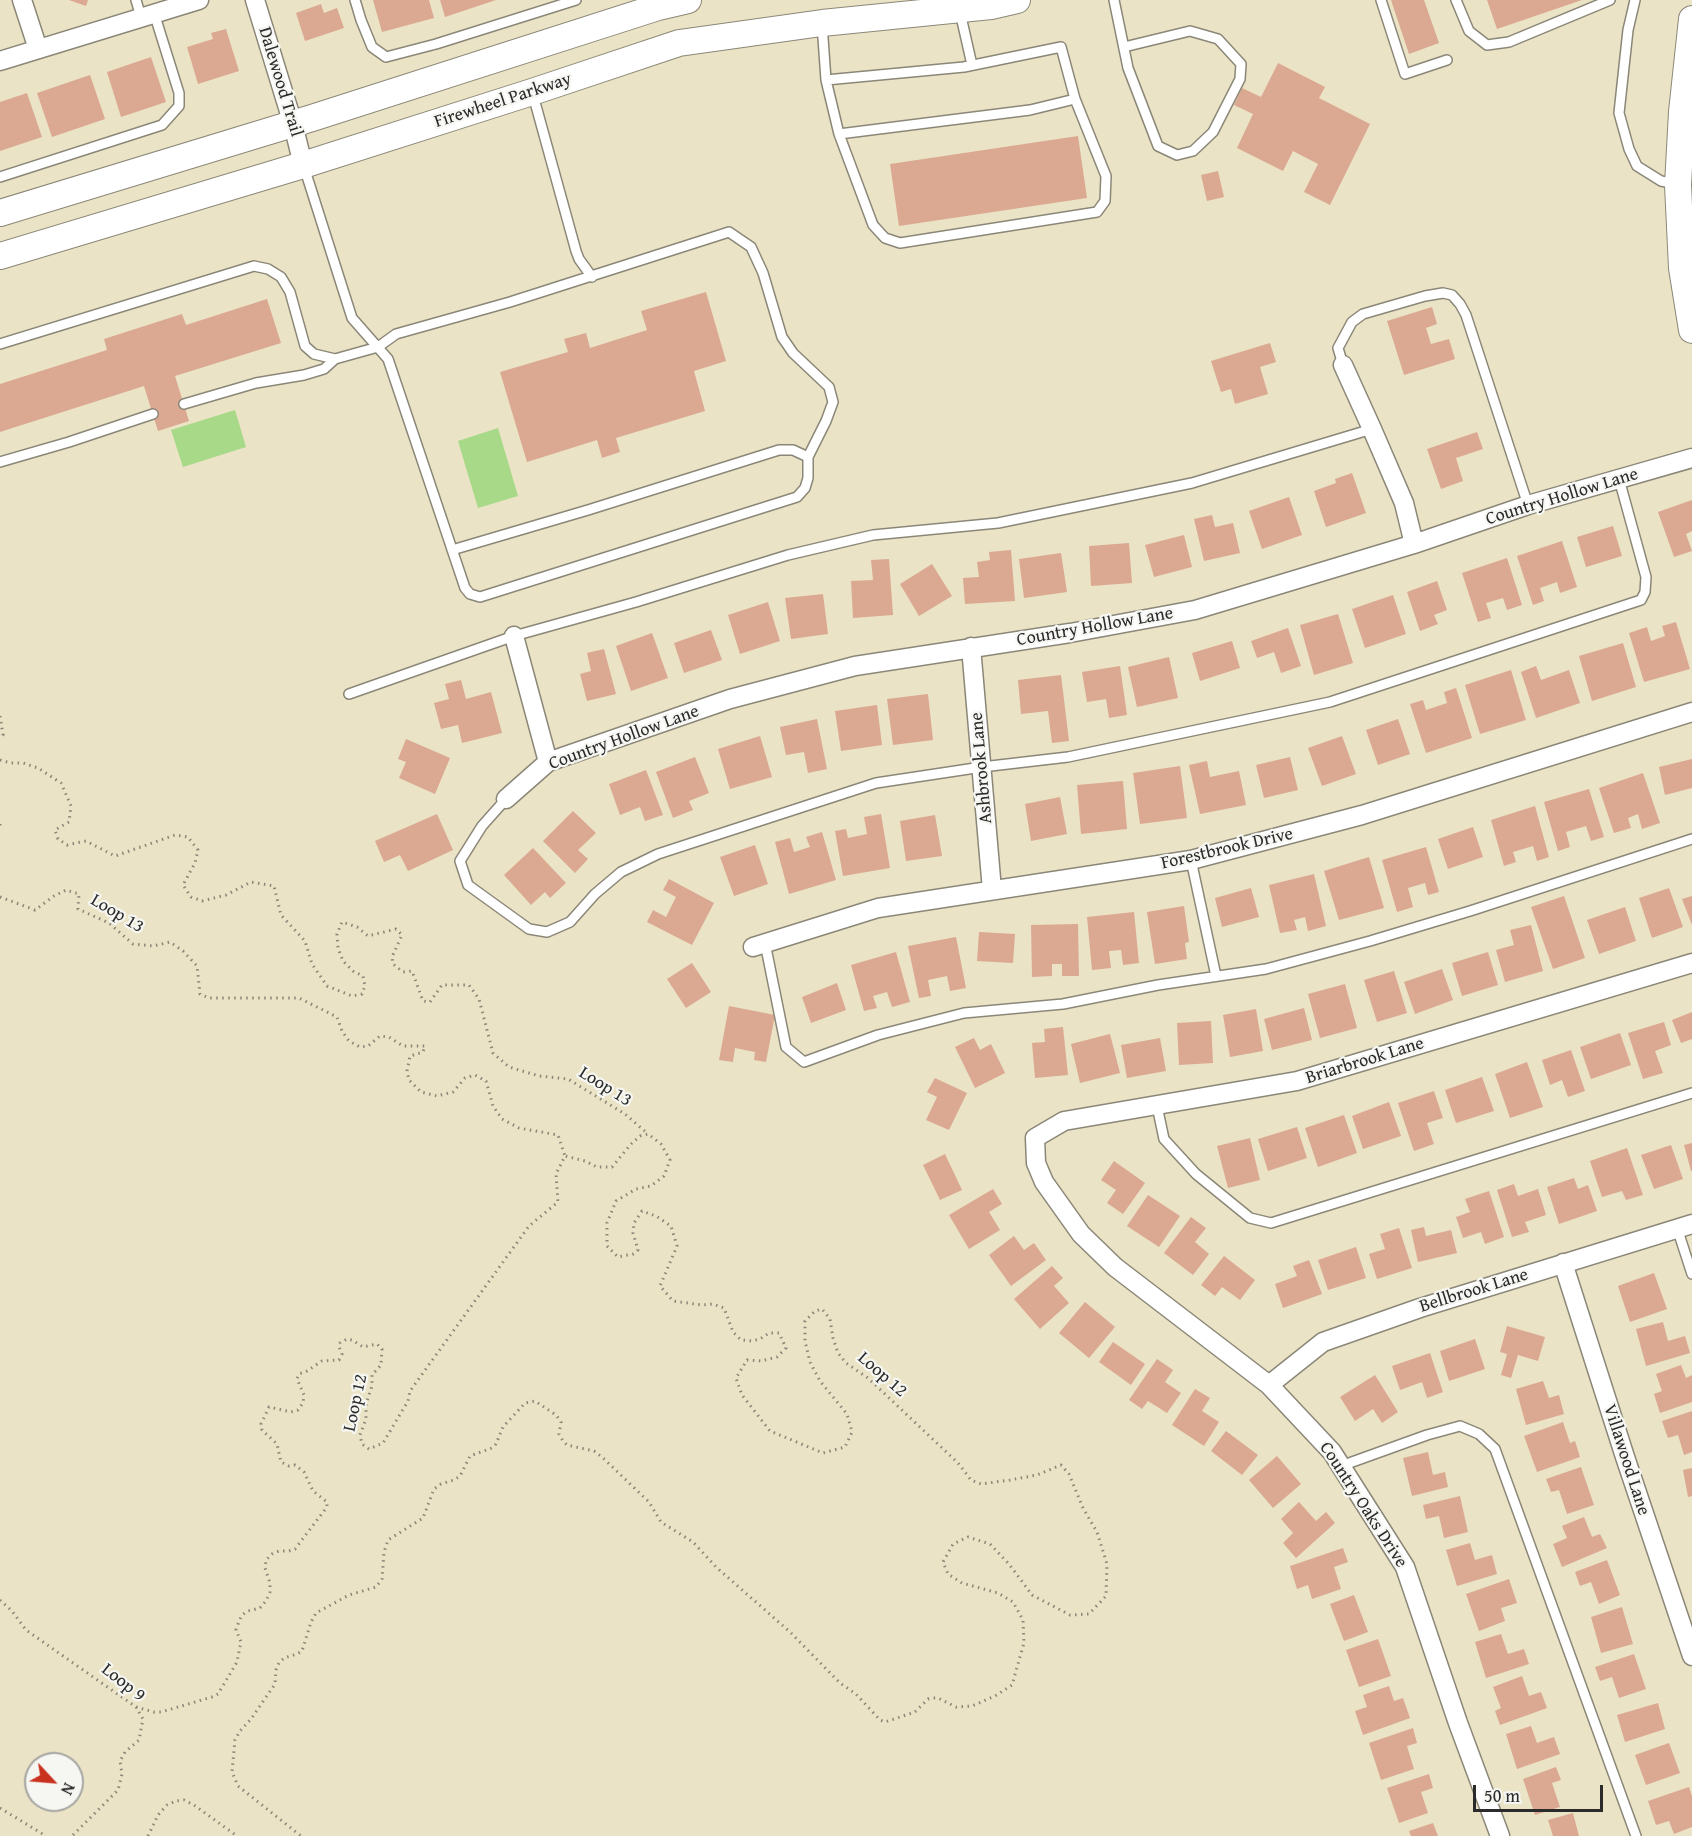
<!DOCTYPE html>
<style>
body{margin:0}
#map{position:relative;width:1692px;height:1836px;overflow:hidden;background:#ebe3c5;font-family:"Gentium Book Plus",serif}
canvas{display:block}
.north{position:absolute;left:24px;top:1752px;width:60px;height:60px;box-sizing:border-box;background:#f6f6f2;border:2px solid #a5a5a2;border-radius:50%;rotate:116deg;font-size:16px;font-weight:700;line-height:24px;text-align:center;color:#2b2b2b}
.north::after{content:'';display:block;margin:auto;width:21px;height:27px;background:#c8321e;clip-path:polygon(50% 0,100% 100%,50% 72%,0 100%)}
.scale{position:absolute;left:1473px;top:1785px;width:130px;height:27px;box-sizing:border-box;border:3px solid #2b2b2b;border-top:0;padding-left:8px;font-size:18px;line-height:21px;white-space:nowrap;color:#2b2b2b;-webkit-text-stroke:4px #f6f6f2;paint-order:stroke}
</style>
<div id="map">
<canvas width="1692" height="1836"></canvas>
<div class="north">N</div>
<div class="scale">50 m</div>
</div>
<script>
const context = document.querySelector('canvas').getContext('2d');
context.lineJoin = 'round';
function fillPath(path, color) {
  context.fillStyle = color;
  context.fill(path, 'evenodd');
}
function shape(rows) {
  const path = new Path2D();
  for (const r of rows) {
    path.moveTo(r[0], r[1]);
    for (let i = 2; i < r.length; i += 2) path.lineTo(r[i], r[i + 1]);
  }
  return path;
}
function trace(path, color, width, dash) {
  context.strokeStyle = color;
  context.lineWidth = width;
  context.lineCap = dash ? 'butt' : 'round';
  context.setLineDash(dash || []);
  context.stroke(path);
}
function write(font, color, halo, rows, align = 'center') {
  context.font = font + ' "Gentium Book Plus",serif';
  context.lineWidth = 4.5;
  context.setLineDash([]);
  context.textBaseline = 'middle';
  context.strokeStyle = halo;
  context.fillStyle = color;
  for (const [text, x, y, turn = 0] of rows) {
    context.save();
    context.translate(x, y);
    context.rotate((+turn || 0) * Math.PI / 180);
    context.textAlign = isNaN(turn) ? turn : align;
    if (halo) context.strokeText(text, 0, 0);
    context.fillText(text, 0, 0);
    context.restore();
  }
}
fillPath(shape([
 [235,410,246,447,183,467,171,430],
 [498,428,518,496,478,508,458,441]
]), '#a7d988');
fillPath(shape([
 [69,0,88,0,86,6],
 [373,0,429,0,434,18,382,32],
 [440,0,496,0,445,17],
 [1391,0,1424,0,1439,43,1409,54],
 [1487,0,1582,0,1497,29],
 [321,4,324,13,337,8,344,28,305,41,296,13],
 [226,29,239,71,198,84,187,47,213,39,211,33],
 [151,57,166,102,121,117,107,72],
 [1278,63,1325,87,1319,98,1370,124,1330,205,1304,192,1318,164,1293,151,1283,171,1237,148,1253,114,1234,105,1242,88,1261,97],
 [90,75,105,119,52,137,37,93],
 [27,93,42,137,0,151,0,102],
 [1078,136,1087,198,899,226,890,164],
 [1218,171,1224,197,1207,201,1201,175],
 [706,292,726,361,694,371,705,411,616,438,620,452,602,458,597,440,527,462,500,372,568,352,564,339,586,333,590,348,647,330,641,311],
 [267,299,281,343,175,376,189,421,158,431,144,386,0,432,0,384,107,350,104,339,182,314,186,325],
 [1432,307,1437,324,1426,328,1431,344,1449,339,1455,359,1404,375,1387,321],
 [1270,343,1276,362,1260,367,1268,394,1235,404,1231,389,1221,392,1211,361],
 [1477,432,1483,449,1456,458,1463,481,1441,489,1427,449],
 [1352,473,1366,513,1326,527,1314,491,1336,483,1335,479],
 [1289,497,1302,535,1262,549,1249,511],
 [1692,500,1692,531,1686,534,1692,551,1674,557,1658,512],
 [1212,515,1215,527,1233,523,1240,553,1204,561,1194,519],
 [1613,526,1622,556,1586,567,1577,537],
 [1184,535,1192,567,1154,577,1145,545],
 [1562,541,1577,587,1560,593,1557,582,1540,588,1544,601,1533,605,1517,556],
 [1129,543,1132,583,1091,586,1089,546],
 [1011,550,1015,601,965,604,963,578,979,577,977,562,990,560,989,552],
 [1061,553,1067,592,1024,598,1019,559],
 [1507,558,1522,605,1507,610,1503,598,1486,603,1491,618,1478,622,1462,573],
 [889,559,893,615,853,618,851,581,873,580,871,560],
 [932,564,952,596,919,616,900,584],
 [1437,581,1447,610,1434,615,1438,624,1420,631,1407,592],
 [823,594,828,634,791,639,785,598],
 [1393,595,1406,634,1365,648,1352,609],
 [768,602,780,641,740,654,728,615],
 [1338,614,1353,663,1314,675,1300,625],
 [1676,622,1690,669,1644,682,1629,633,1647,627,1651,641,1665,636,1662,626],
 [1288,628,1301,666,1281,673,1274,652,1257,658,1251,641],
 [711,630,722,660,684,673,674,643],
 [652,633,668,678,631,691,616,646],
 [1232,641,1240,668,1200,681,1192,653],
 [1623,643,1636,687,1592,701,1579,656],
 [604,649,616,694,587,701,580,674,591,671,587,653],
 [1169,657,1178,698,1137,707,1128,667],
 [1120,666,1127,715,1109,718,1106,699,1087,702,1082,672],
 [1536,666,1541,680,1569,670,1580,703,1536,718,1521,672],
 [1511,670,1526,720,1480,734,1465,685],
 [1061,675,1069,741,1052,743,1048,711,1021,714,1018,680],
 [461,680,466,699,491,692,502,733,462,743,458,725,441,729,434,703,449,699,445,684],
 [1456,688,1472,738,1426,753,1410,704,1423,700,1426,710,1447,703,1444,692],
 [928,694,933,740,893,745,887,699],
 [877,705,882,745,841,751,835,711],
 [817,719,827,769,808,773,804,752,786,755,780,727],
 [1398,719,1410,754,1378,765,1366,730],
 [760,736,772,777,730,789,718,749],
 [1342,736,1356,774,1322,786,1308,748],
 [406,739,450,758,435,794,399,778,406,762,398,759],
 [695,757,709,793,689,801,693,810,673,818,656,772],
 [1290,757,1298,790,1264,798,1256,765],
 [1692,759,1692,788,1665,795,1659,767],
 [1207,761,1210,777,1239,771,1246,805,1200,814,1189,765],
 [1180,766,1187,818,1140,824,1133,773],
 [646,770,663,815,645,821,640,807,620,815,609,784],
 [1643,773,1660,823,1642,829,1638,814,1628,818,1631,828,1614,833,1599,788],
 [1123,781,1127,829,1081,834,1077,785],
 [1589,789,1604,837,1591,841,1586,826,1566,832,1570,847,1558,851,1544,802],
 [1060,797,1067,834,1031,841,1025,804],
 [1535,806,1549,857,1537,861,1533,846,1513,852,1516,862,1504,866,1491,820],
 [573,811,596,833,578,850,588,859,575,873,543,841],
 [437,814,453,850,408,871,400,855,384,862,375,841],
 [881,814,890,868,843,876,835,831,846,829,848,838,867,834,864,817],
 [935,815,942,856,906,861,900,821],
 [1473,827,1483,857,1448,869,1438,839],
 [822,832,836,880,789,894,775,842,790,838,794,852,810,847,806,837],
 [755,845,768,884,734,896,720,857],
 [1426,847,1439,892,1428,895,1425,883,1408,888,1413,907,1397,912,1382,860],
 [533,848,566,883,550,898,545,892,531,905,504,875],
 [1369,857,1384,908,1339,920,1324,871],
 [1314,874,1326,926,1308,931,1305,917,1294,920,1297,930,1280,933,1269,885],
 [669,879,714,903,692,945,647,922,653,910,666,917,676,897,663,890],
 [1251,888,1259,917,1222,927,1215,898],
 [1669,888,1683,927,1652,938,1639,898],
 [1564,896,1585,958,1553,969,1531,907],
 [1692,896,1692,925,1682,899],
 [1184,906,1189,942,1185,943,1187,959,1155,964,1147,912],
 [1625,907,1636,941,1599,954,1587,920],
 [1134,912,1139,963,1123,965,1121,950,1109,951,1111,968,1092,970,1087,917],
 [1078,924,1079,976,1062,976,1062,964,1052,964,1052,976,1032,977,1031,925],
 [1531,925,1543,971,1505,982,1496,950,1514,945,1510,930],
 [979,932,1015,934,1013,963,977,961],
 [956,937,966,988,950,991,947,976,928,980,931,996,919,998,908,946],
 [896,952,910,1002,892,1007,887,992,873,996,877,1008,864,1011,851,965],
 [1488,952,1498,985,1462,996,1452,963],
 [692,963,711,992,686,1008,667,979],
 [1442,969,1453,1000,1415,1014,1404,982],
 [1394,971,1407,1013,1377,1022,1364,980],
 [837,983,846,1010,811,1023,802,997],
 [1345,984,1357,1028,1320,1038,1308,994],
 [729,1006,775,1015,766,1062,754,1060,755,1052,735,1048,733,1062,719,1060],
 [1304,1008,1312,1040,1272,1050,1264,1019],
 [1256,1009,1263,1051,1230,1057,1223,1015],
 [1692,1012,1692,1039,1681,1043,1672,1020],
 [1211,1021,1213,1063,1179,1065,1177,1023],
 [1664,1022,1671,1045,1655,1051,1663,1073,1643,1079,1628,1033],
 [1063,1027,1068,1075,1035,1078,1032,1043,1045,1042,1044,1029],
 [1620,1033,1631,1065,1591,1079,1580,1047],
 [1110,1034,1120,1073,1080,1083,1071,1044],
 [974,1038,980,1050,991,1044,1005,1073,975,1088,955,1047],
 [1160,1038,1166,1071,1127,1078,1121,1045],
 [1571,1050,1585,1091,1568,1097,1562,1080,1550,1085,1542,1060],
 [1527,1062,1543,1107,1510,1118,1495,1074],
 [1482,1077,1494,1111,1456,1123,1445,1090],
 [935,1078,967,1093,949,1130,926,1120,937,1097,927,1092],
 [1434,1091,1443,1118,1427,1123,1434,1144,1414,1151,1398,1103],
 [1389,1102,1401,1136,1363,1149,1352,1116],
 [1344,1115,1357,1153,1318,1167,1305,1128],
 [1297,1127,1307,1158,1268,1171,1258,1139],
 [1250,1138,1260,1180,1228,1188,1217,1146],
 [1692,1143,1692,1171,1691,1171,1684,1145],
 [1671,1145,1683,1179,1654,1189,1641,1155],
 [1627,1148,1643,1195,1626,1200,1622,1191,1602,1197,1590,1161],
 [945,1154,962,1190,940,1200,923,1165],
 [1114,1161,1145,1183,1123,1214,1107,1203,1116,1190,1101,1180],
 [1574,1178,1578,1189,1588,1185,1597,1211,1559,1224,1547,1187],
 [1514,1184,1518,1196,1538,1189,1546,1215,1525,1222,1529,1232,1512,1237,1497,1190],
 [993,1189,1002,1204,989,1212,1000,1230,969,1249,949,1215],
 [1489,1191,1504,1237,1485,1244,1481,1232,1463,1238,1456,1217,1470,1212,1465,1199],
 [1148,1195,1180,1216,1159,1247,1127,1226],
 [1191,1217,1206,1228,1195,1242,1209,1254,1193,1275,1164,1253],
 [1424,1227,1426,1236,1451,1230,1457,1253,1418,1262,1411,1230],
 [1399,1228,1412,1268,1377,1279,1369,1254,1385,1249,1380,1234],
 [1014,1236,1024,1250,1034,1243,1046,1260,1011,1286,989,1255],
 [1356,1247,1366,1278,1328,1290,1318,1260],
 [1224,1256,1255,1280,1240,1300,1222,1287,1215,1296,1201,1285],
 [1309,1260,1322,1294,1283,1308,1275,1284,1297,1276,1293,1266],
 [1052,1266,1063,1278,1054,1286,1069,1303,1040,1329,1014,1299],
 [1654,1273,1667,1309,1630,1322,1618,1286],
 [1085,1302,1115,1327,1089,1358,1059,1333],
 [1663,1322,1668,1341,1685,1336,1690,1353,1646,1366,1636,1329],
 [1507,1326,1545,1337,1538,1361,1518,1355,1511,1378,1501,1375,1507,1354,1500,1352],
 [1475,1339,1485,1369,1449,1381,1440,1351],
 [1113,1342,1145,1364,1131,1385,1099,1362],
 [1430,1353,1443,1392,1427,1398,1422,1382,1400,1390,1392,1366],
 [1157,1359,1173,1370,1165,1382,1181,1393,1167,1413,1148,1401,1142,1409,1129,1400],
 [1681,1365,1686,1378,1692,1375,1692,1402,1660,1413,1654,1394,1662,1391,1656,1374],
 [1375,1375,1398,1412,1382,1423,1373,1409,1355,1421,1340,1397],
 [1543,1381,1549,1398,1559,1395,1564,1414,1526,1425,1516,1389],
 [1195,1389,1210,1398,1202,1411,1219,1422,1204,1446,1172,1425],
 [1692,1411,1692,1452,1684,1455,1678,1435,1668,1438,1662,1421],
 [1563,1422,1570,1443,1575,1441,1580,1457,1537,1472,1524,1436],
 [1226,1431,1258,1455,1242,1475,1211,1451],
 [1428,1452,1433,1475,1445,1472,1448,1487,1412,1496,1403,1458],
 [1277,1456,1301,1484,1273,1508,1249,1480],
 [1581,1467,1594,1505,1567,1514,1559,1490,1551,1492,1546,1479],
 [1692,1468,1692,1496,1688,1497,1683,1470],
 [1460,1496,1468,1532,1444,1538,1439,1516,1426,1519,1423,1505],
 [1299,1502,1316,1521,1326,1512,1335,1523,1296,1558,1283,1543,1293,1533,1281,1519],
 [1584,1517,1592,1537,1600,1534,1607,1548,1562,1567,1553,1544,1567,1538,1562,1526],
 [1470,1543,1475,1560,1492,1555,1497,1574,1457,1586,1446,1550],
 [1343,1548,1348,1562,1334,1567,1341,1589,1312,1599,1308,1585,1297,1589,1290,1566],
 [1607,1560,1620,1595,1599,1604,1591,1582,1580,1586,1575,1572],
 [1509,1579,1517,1603,1501,1608,1505,1621,1479,1631,1466,1594],
 [1354,1595,1368,1632,1344,1641,1330,1604],
 [1622,1607,1633,1644,1601,1653,1591,1617],
 [1501,1634,1508,1654,1524,1649,1529,1664,1486,1678,1475,1642],
 [1378,1639,1391,1676,1359,1687,1346,1650],
 [1634,1654,1646,1689,1619,1698,1612,1677,1600,1681,1595,1667],
 [1522,1676,1529,1696,1541,1692,1547,1708,1500,1725,1495,1711,1501,1708,1493,1687],
 [1389,1686,1394,1701,1403,1698,1410,1718,1363,1735,1355,1711,1367,1707,1363,1695],
 [1658,1703,1665,1729,1625,1742,1617,1715],
 [1531,1726,1537,1743,1554,1737,1560,1754,1517,1769,1506,1734],
 [1413,1728,1417,1743,1407,1746,1414,1769,1381,1780,1369,1743],
 [1669,1743,1680,1773,1646,1785,1635,1755],
 [1556,1767,1561,1780,1552,1783,1560,1807,1535,1815,1523,1779],
 [1429,1774,1433,1788,1421,1792,1428,1813,1399,1823,1387,1788],
 [1689,1787,1692,1796,1692,1827,1674,1834,1669,1821,1656,1825,1648,1801],
 [1573,1813,1579,1836,1553,1836,1548,1820],
 [1433,1823,1438,1836,1411,1836,1409,1831]
]), '#dba892');
const lane = shape([
 [136,0,141,17],
 [355,0,361,20,372,47,386,57,436,44,576,0],
 [1114,0,1128,68,1158,146,1177,155,1193,151,1213,132,1240,79,1241,64,1218,39,1190,31,1124,47],
 [1381,0,1405,74,1447,60],
 [1456,0,1469,31,1487,45,1509,42,1610,0],
 [1635,0,1628,30,1619,113,1629,149,1637,166,1661,181,1676,184],
 [960,12,972,65],
 [822,24,826,80,839,134,1030,110,1075,99,1061,47,964,67,826,80],
 [533,95,576,251,579,259,592,277],
 [839,134,873,225,885,238,900,243,1097,212,1105,201,1106,176,1075,99],
 [304,167,352,318,388,359,465,588,470,594,480,597,797,497,805,488,808,478,808,457,793,450,779,450,588,510,452,550],
 [0,177,162,125,179,106,179,93,154,13],
 [0,344,254,266,268,269,281,277,290,292,305,346,314,354,335,359],
 [1343,365,1338,348,1352,322,1363,314,1425,296,1443,293,1452,295,1460,304,1466,315,1528,505],
 [184,404,256,383,304,375,324,369,335,359,378,347,396,334,510,302,729,232,751,247,763,273,782,337,793,353,829,387,833,402,826,421,808,457],
 [0,462,69,442,153,414],
 [349,694,514,636,636,602,788,555,873,535,998,523,1192,483,1372,429],
 [506,799,482,826,460,861,468,885,529,929,547,932,570,922,595,894,621,872,658,854,876,783,982,767,1068,757,1330,702,1641,600,1645,592,1646,577,1619,479],
 [1191,860,1216,976],
 [765,943,786,1047,804,1062,878,1035,964,1013,1063,1004,1158,985,1266,969,1370,941,1470,911,1692,839],
 [1157,1106,1164,1139,1196,1174,1250,1218,1271,1223,1692,1093],
 [1677,1228,1692,1274],
 [1341,1466,1427,1435,1460,1426,1479,1434,1495,1449,1636,1836]
]);
const street = shape([
 [22,0,38,49],
 [255,0,293,124,303,165],
 [0,61,199,0],
 [1343,365,1372,429,1404,503,1414,544],
 [514,636,548,762],
 [971,647,992,890],
 [506,799,548,762,730,699,855,666,1070,633,1195,610,1414,544,1528,505,1692,458],
 [753,947,878,908,1191,860,1362,815,1692,712],
 [1563,1263,1625,1457,1692,1656],
 [1269,1385,1323,1342,1420,1308,1692,1224],
 [1500,1836,1458,1723,1405,1567,1332,1452,1269,1385,1115,1267,1081,1234,1044,1182,1036,1163,1035,1138,1064,1121,1297,1081,1692,963]
]);
const secondary = shape([
 [1692,19,1682,112,1678,185,1682,268,1692,330],
 [0,213,312,118,658,7,688,0],
 [0,256,303,165,532,92,679,43,822,23,991,6,1017,0]
]);
trace(lane, '#8b8778', 12);
trace(street, '#8b8778', 21);
trace(secondary, '#8b8778', 28);
trace(shape([
 [0,716,3,735,0,737],
 [0,760,11,763,23,763,38,768,61,783,71,806,69,822,55,830,58,839,67,845,86,841,115,856,175,835,188,837,198,850,195,863,183,885,191,897,202,901,226,895,251,882,274,886,281,915,305,941,312,964,327,986,352,996,362,994,365,986,363,976,353,971,343,961,338,948,337,934,342,922,357,927,368,936,396,929,402,935,392,957,393,964,403,972,412,971,423,1001,430,1002,442,985,469,985,479,999,493,1053,509,1067,539,1076,568,1079,625,1114,648,1134],
 [0,824,0,830],
 [0,897,35,910,54,896,66,890,79,894,78,909,109,923,133,944,153,946,170,942,183,951,197,966,200,994,209,998,299,998,337,1017,342,1031,349,1041,360,1047,368,1046,380,1036,389,1037,403,1046,425,1046,423,1052,410,1056,407,1071,409,1080,421,1092,437,1096,453,1092,465,1078,475,1075,486,1081,493,1106,502,1119,519,1128,558,1135,565,1156],
 [0,1600,12,1611,26,1630,136,1707,143,1719,139,1740,125,1752,120,1761,122,1774,118,1790,72,1836],
 [136,1707,154,1712,161,1712,212,1697,218,1694,237,1662,241,1642,236,1630,239,1621,242,1615,248,1611,260,1608,266,1601,270,1592,270,1583,265,1568,266,1560,272,1554,279,1551,289,1551,295,1549,327,1507,327,1502,313,1491,304,1472,295,1465,289,1466,281,1462,277,1444,262,1430,261,1424,269,1407,291,1412,298,1410,303,1403,304,1395,297,1379,299,1374,307,1371,322,1361,339,1360,342,1354,339,1347,340,1343,347,1339,352,1340,363,1347,377,1344,382,1349,381,1365,372,1375,372,1386,366,1404,366,1419,360,1435,362,1444,369,1449,383,1443,408,1401,410,1391,529,1226,558,1202,556,1174,565,1156,585,1161,597,1167,612,1167,631,1144,640,1136,648,1134,661,1144,670,1160,664,1176,651,1186,636,1189,616,1201,607,1223,607,1246,618,1257,633,1254,638,1250,633,1233,634,1223,642,1211,656,1216,671,1226,677,1246,660,1286,673,1301,702,1305,713,1304,724,1308,733,1332,741,1340,752,1341,760,1339,769,1333,779,1333,786,1348,777,1357,761,1361,747,1360,736,1378,742,1395,770,1431,823,1453,845,1447,852,1432,847,1414,820,1381,810,1362,805,1341,805,1321,815,1311,822,1309,830,1319,833,1338,838,1353,846,1363,868,1378,958,1463,971,1480,981,1484,1010,1480,1037,1475,1061,1465,1069,1474,1083,1508,1097,1532,1107,1564,1106,1596,1089,1614,1070,1615,1032,1595,1009,1564,990,1544,968,1537,953,1544,943,1562,948,1574,962,1583,998,1593,1013,1602,1023,1620,1024,1643,1012,1685,995,1696,972,1706,956,1707,938,1698,932,1698,928,1699,915,1712,885,1722,880,1720,856,1694,840,1683,790,1632,716,1567,693,1542,661,1522,649,1502,602,1457,594,1451,567,1445,563,1441,559,1434,561,1422,556,1415,535,1401,525,1403,503,1427,496,1444,492,1448,470,1456,460,1476,454,1480,441,1484,434,1489,423,1518,388,1540,384,1552,382,1579,376,1587,349,1595,316,1613,311,1622,302,1651,297,1654,284,1658,279,1663,276,1670,275,1684,251,1719,240,1731,235,1740,232,1772,238,1786,301,1836],
 [0,1808,46,1836],
 [148,1836,158,1815,167,1805,176,1801,184,1800,194,1805,237,1836]
]), '#8b8778', 3, [1.5, 4.5]);
trace(lane, '#fff', 9);
trace(street, '#fff', 18);
trace(secondary, '#fff', 26);
write('18px', '#2b2b2b', '#f6f6f2', [
 ["Dalewood Trail",280,82,73],
 ["Firewheel Parkway",503,101,-18],
 ["Country Hollow Lane",1562,497,-17],
 ["Country Hollow Lane",1095,627,-10],
 ["Country Hollow Lane",624,738,-20],
 ["Ashbrook Lane",982,768,-95],
 ["Forestbrook Drive",1227,849,-13],
 ["Loop 13",117,914,31],
 ["Briarbrook Lane",1365,1061,-17],
 ["Loop 13",605,1087,32],
 ["Bellbrook Lane",1474,1291,-17],
 ["Loop 12",882,1375,41],
 ["Loop 12",356,1403,-78],
 ["Villawood Lane",1626,1460,72],
 ["Country Oaks Drive",1363,1505,57],
 ["Loop 9",123,1683,38]
]);
</script>
